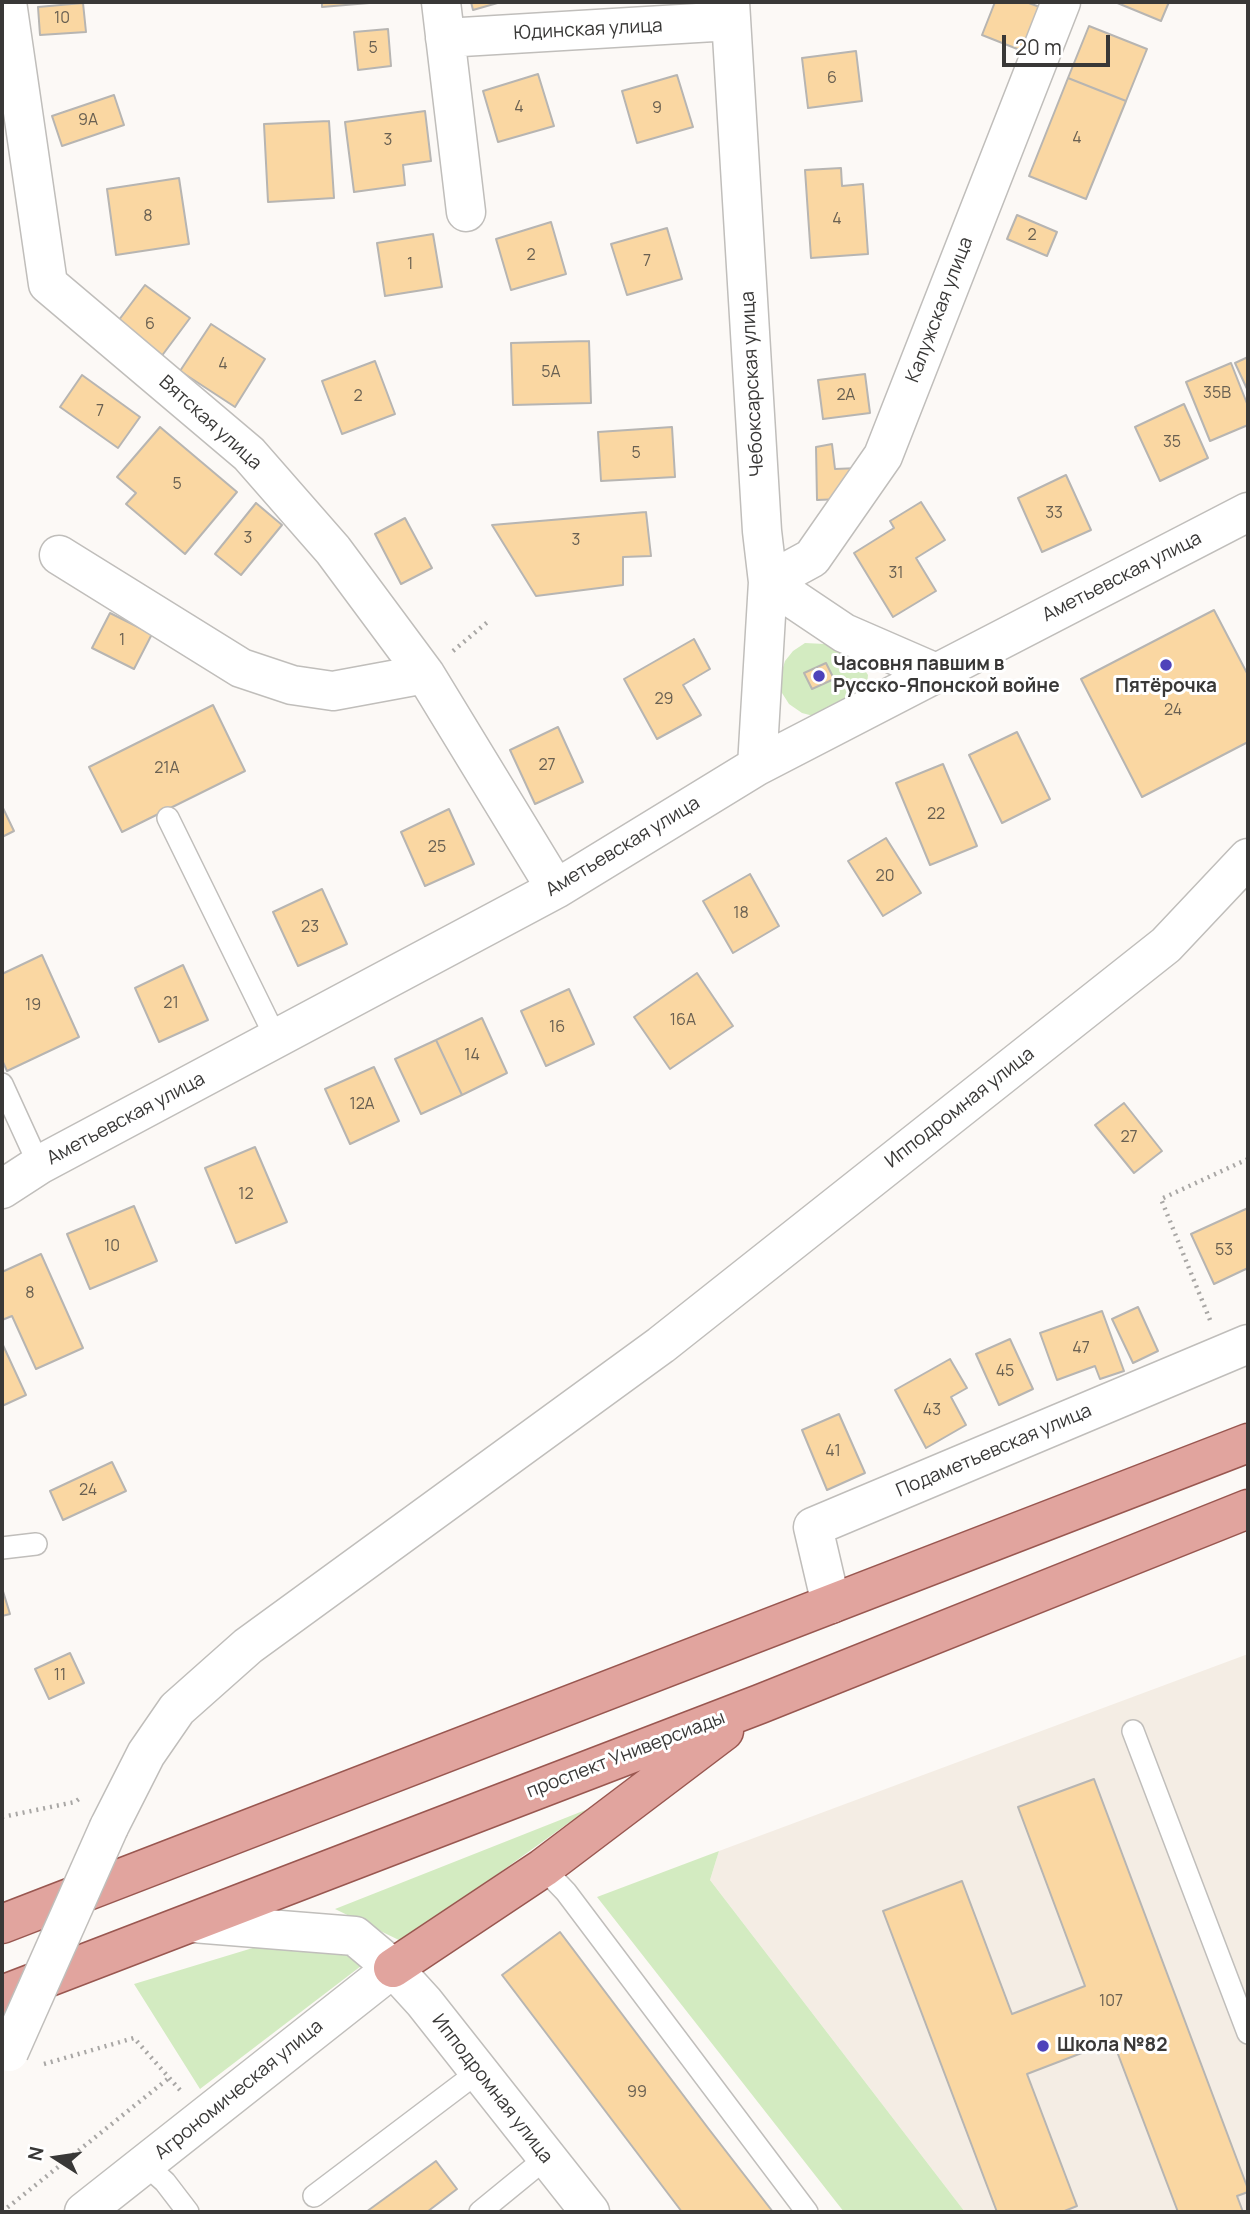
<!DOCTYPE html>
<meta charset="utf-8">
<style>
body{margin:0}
#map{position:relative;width:1250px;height:2214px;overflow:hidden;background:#fcf9f6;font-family:Manrope,sans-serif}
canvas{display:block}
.frame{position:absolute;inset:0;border:4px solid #393837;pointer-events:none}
.north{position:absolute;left:21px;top:2123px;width:70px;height:70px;-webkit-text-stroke:5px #fff;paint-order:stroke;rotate:282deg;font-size:19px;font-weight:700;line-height:28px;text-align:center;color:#393837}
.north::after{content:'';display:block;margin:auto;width:24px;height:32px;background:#393837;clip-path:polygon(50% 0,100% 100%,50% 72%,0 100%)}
.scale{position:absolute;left:1002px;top:35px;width:108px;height:32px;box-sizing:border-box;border:4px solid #393837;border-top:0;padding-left:9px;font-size:21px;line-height:24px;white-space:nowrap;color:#393837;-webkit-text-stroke:5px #fff;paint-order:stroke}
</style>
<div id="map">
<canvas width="1250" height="2214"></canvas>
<div class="frame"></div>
<div class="north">N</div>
<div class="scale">20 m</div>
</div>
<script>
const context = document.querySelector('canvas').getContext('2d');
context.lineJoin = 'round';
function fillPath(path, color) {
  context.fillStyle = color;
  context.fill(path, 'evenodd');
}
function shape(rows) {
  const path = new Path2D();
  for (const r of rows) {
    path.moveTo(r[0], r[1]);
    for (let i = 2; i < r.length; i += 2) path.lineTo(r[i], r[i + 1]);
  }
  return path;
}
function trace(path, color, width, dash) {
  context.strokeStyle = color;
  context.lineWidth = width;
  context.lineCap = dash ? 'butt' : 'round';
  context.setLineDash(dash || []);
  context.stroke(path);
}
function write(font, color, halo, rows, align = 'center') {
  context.font = font + ' Manrope,sans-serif';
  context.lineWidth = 6;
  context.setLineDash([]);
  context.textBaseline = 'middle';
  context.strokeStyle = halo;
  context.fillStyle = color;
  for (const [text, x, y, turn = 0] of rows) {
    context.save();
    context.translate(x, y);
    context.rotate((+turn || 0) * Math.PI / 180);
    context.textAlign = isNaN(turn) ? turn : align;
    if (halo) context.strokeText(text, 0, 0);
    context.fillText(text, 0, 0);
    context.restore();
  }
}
fillPath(shape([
 [1248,1654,1248,2212,965,2212,710,1880,719,1851]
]), '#f4ede4');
fillPath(shape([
 [805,643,825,644,857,659,868,675,866,693,821,718,802,713,789,704,782,693,780,677,785,661,793,651],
 [588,1809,403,1942,335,1909],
 [719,1851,710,1880,965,2212,844,2212,597,1897],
 [289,1937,347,1947,365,1963,200,2089,134,1984]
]), '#d3ebc1');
const building = shape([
 [322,2,381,2,322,7,322,2],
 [471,2,501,2,473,10,471,2],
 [995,2,1026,2,1048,10,1030,54,982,35,995,2],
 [1115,2,1169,2,1161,21,1115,2],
 [83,3,86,32,40,35,38,7,83,3],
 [1089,26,1147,49,1126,101,1068,78,1089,26],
 [388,29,391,66,358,70,354,32,388,29],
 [856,51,862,101,808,108,802,58,856,51],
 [538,74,554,126,498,142,483,91,538,74],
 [677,75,693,127,637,143,622,91,677,75],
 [1068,78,1126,101,1086,199,1029,176,1068,78],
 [114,95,124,125,62,146,52,116,114,95],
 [425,111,431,161,403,165,405,185,354,192,345,122,425,111],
 [329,121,334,198,268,202,264,124,329,121],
 [841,168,842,186,863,184,868,254,811,258,805,170,841,168],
 [179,178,189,244,116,255,107,189,179,178],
 [1017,215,1057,232,1047,256,1007,239,1017,215],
 [551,222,566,274,511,290,496,239,551,222],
 [667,228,682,279,627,295,611,244,667,228],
 [433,234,442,287,385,296,377,243,433,234],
 [145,285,190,318,155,365,110,332,145,285],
 [211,324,265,359,235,407,180,371,211,324],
 [589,341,591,403,513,405,511,343,589,341],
 [1248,357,1248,391,1235,363,1248,357],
 [375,361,395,414,342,434,322,381,375,361],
 [1231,363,1248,406,1248,425,1210,441,1186,382,1231,363],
 [865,374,870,413,823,419,818,380,865,374],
 [82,375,140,417,118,448,60,407,82,375],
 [1184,404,1208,458,1160,481,1135,427,1184,404],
 [160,427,237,492,185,554,126,504,136,493,117,477,160,427],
 [672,427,675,477,601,481,598,432,672,427],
 [832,444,835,469,859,468,841,499,817,500,816,447,832,444],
 [1066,475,1091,530,1042,552,1018,498,1066,475],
 [921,502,945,540,916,558,936,591,893,617,854,553,894,528,890,521,921,502],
 [256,503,282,525,241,575,215,554,256,503],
 [646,512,651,556,623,557,623,585,536,596,492,525,646,512],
 [405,518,432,568,401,584,375,534,405,518],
 [1214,610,1248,675,1248,742,1142,797,1081,679,1214,610],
 [110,613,152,634,134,669,92,648,110,613],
 [694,639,710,669,683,685,701,715,657,739,624,679,694,639],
 [826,663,834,679,812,689,804,673,826,663],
 [213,705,245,771,122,832,89,767,213,705],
 [558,727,583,782,535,804,510,750,558,727],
 [1017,732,1050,799,1002,823,969,755,1017,732],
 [943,764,977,846,930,865,896,783,943,764],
 [2,806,14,831,2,837,2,806],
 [449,809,474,864,425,886,401,832,449,809],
 [886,838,921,893,883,916,848,861,886,838],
 [750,874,779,926,733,953,703,901,750,874],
 [322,889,347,944,298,966,273,912,322,889],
 [42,955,79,1037,7,1071,2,1060,2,974,42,955],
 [183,965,208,1020,159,1042,135,988,183,965],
 [697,973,733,1026,670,1069,634,1017,697,973],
 [569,989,594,1044,546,1066,521,1011,569,989],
 [482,1018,507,1073,462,1095,436,1040,482,1018],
 [436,1040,462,1095,421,1114,395,1059,436,1040],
 [374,1067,399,1121,350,1144,325,1089,374,1067],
 [1124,1103,1162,1151,1134,1173,1095,1125,1124,1103],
 [255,1147,287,1222,236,1243,205,1168,255,1147],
 [134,1206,157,1261,90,1289,67,1234,134,1206],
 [1248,1208,1248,1268,1214,1284,1191,1234,1248,1208],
 [41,1254,83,1348,36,1369,12,1316,2,1320,2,1272,41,1254],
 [1138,1307,1158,1351,1133,1363,1112,1319,1138,1307],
 [1102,1311,1124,1371,1100,1379,1095,1366,1057,1380,1040,1333,1102,1311],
 [1010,1339,1033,1389,999,1405,976,1354,1010,1339],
 [2,1343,26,1395,2,1406,2,1343],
 [950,1359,967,1388,951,1397,966,1425,926,1448,895,1390,950,1359],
 [839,1414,865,1473,827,1490,802,1430,839,1414],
 [112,1462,126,1491,63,1520,50,1491,112,1462],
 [2,1588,10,1614,2,1616,2,1588],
 [70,1653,84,1683,49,1699,35,1669,70,1653],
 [1094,1779,1248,2189,1248,2192,1237,2196,1243,2212,1178,2212,1113,2041,1027,2074,1077,2206,1062,2212,997,2212,883,1911,962,1881,1012,2014,1085,1986,1018,1807,1094,1779],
 [560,1932,708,2128,773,2212,682,2212,502,1975,560,1932],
 [436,2161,457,2189,427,2212,366,2212,436,2161]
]);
fillPath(building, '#fad7a2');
trace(building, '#b7b5b2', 2);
const service = shape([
 [168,818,276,1038],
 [2,1084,39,1165],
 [2,1548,36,1544],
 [1133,1731,1248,2033],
 [543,1868,566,1892,807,2212],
 [146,2165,165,2182,188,2212],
 [314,2196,478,2072],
 [480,2212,546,2158]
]);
const minor = shape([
 [7,2,48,284,249,454,333,550,425,674,556,889],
 [441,2,466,212],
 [730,2,762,531,768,582,757,766],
 [445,38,731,21],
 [59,555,241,668,292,685,333,691,425,674],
 [936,673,844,633,768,582,812,558,883,456,1061,2],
 [2,1189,39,1165,556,889,757,766,1248,512],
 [831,1604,813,1527,1248,1344],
 [84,2212,393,1968]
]);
const tertiary = shape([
 [109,1827,146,1754,177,1709,248,1646,661,1345,1166,945,1248,858],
 [193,1923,355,1936,393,1968,424,2002,590,2212]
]);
const primary = shape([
 [2,1924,1248,1443],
 [393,1968,543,1868,724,1731],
 [2,1995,760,1704,1248,1509]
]);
trace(service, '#c0bebb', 24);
trace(minor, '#c0bebb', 41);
trace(tertiary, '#c0bebb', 41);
trace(primary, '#995750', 41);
trace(shape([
 [453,651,490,620],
 [1210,1320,1161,1199,1248,1159],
 [2,1817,75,1802,79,1799],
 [44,2064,134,2038,180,2090],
 [2,2212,169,2078]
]), '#a9a7a5', 4.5, [2, 5]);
trace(service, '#fff', 21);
trace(minor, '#fff', 38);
trace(tertiary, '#fff', 38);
trace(primary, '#e1a49e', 38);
const tertiaryBridge = shape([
 [9,2052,109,1827]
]);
trace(tertiaryBridge, '#c0bebb', 41, []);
trace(tertiaryBridge, '#fff', 38);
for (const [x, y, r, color] of [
 [1166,665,7,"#4f43ba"],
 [819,676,7,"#4f43ba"],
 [1043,2046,7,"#4f43ba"]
]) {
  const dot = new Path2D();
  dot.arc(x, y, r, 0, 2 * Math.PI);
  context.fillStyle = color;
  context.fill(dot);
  trace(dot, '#fff', 2.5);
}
write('16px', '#696052', null, [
 ["10",62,19],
 ["5",373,49],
 ["6",832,79],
 ["4",519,108],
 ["9",657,109],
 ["9А",88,121],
 ["4",1077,139],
 ["3",388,141],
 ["8",148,217],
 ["4",837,220],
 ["2",1032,236],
 ["2",531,256],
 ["7",647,262],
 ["1",410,265],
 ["6",150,325],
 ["4",223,365],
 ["5А",551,373],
 ["35В",1217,394],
 ["2А",846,396],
 ["2",358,397],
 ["7",100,412],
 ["35",1172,443],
 ["5",636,454],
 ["5",177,485],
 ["33",1054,514],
 ["3",248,539],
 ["3",576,541],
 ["31",896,574],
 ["1",122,641],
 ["29",664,700],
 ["24",1173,711],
 ["27",547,766],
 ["21А",167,769],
 ["22",936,815],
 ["25",437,848],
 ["20",885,877],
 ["18",741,914],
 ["23",310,928],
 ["21",171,1004],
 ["19",33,1006],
 ["16А",683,1021],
 ["16",557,1028],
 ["14",472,1056],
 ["12А",362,1105],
 ["27",1129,1138],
 ["12",246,1195],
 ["10",112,1247],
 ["53",1224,1251],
 ["8",30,1294],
 ["47",1081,1349],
 ["45",1005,1372],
 ["43",932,1411],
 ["41",833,1452],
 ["24",88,1491],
 ["11",60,1676],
 ["107",1111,2002],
 ["99",637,2093]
]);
write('19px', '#393837', '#fff', [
 ["Юдинская улица",588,30,-3],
 ["Калужская улица",940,310,-69],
 ["Чебоксарская улица",753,384,-93],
 ["Вятская улица",210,423,42],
 ["Аметьевская улица",1122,577,-27],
 ["Аметьевская улица",623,847,-31],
 ["Ипподромная улица",960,1108,-38],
 ["Аметьевская улица",126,1119,-28],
 ["Подаметьевская улица",994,1451,-23],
 ["проспект Универсиады",626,1755,-21],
 ["Ипподромная улица",492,2089,52],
 ["Агрономическая улица",239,2090,-39]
]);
write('bold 19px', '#393837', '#fff', [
 ["Часовня павшим в",833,665],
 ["Русско-Японской войне",833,687],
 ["Пятёрочка",1166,687,"center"],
 ["Школа №82",1057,2046]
], 'left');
</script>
